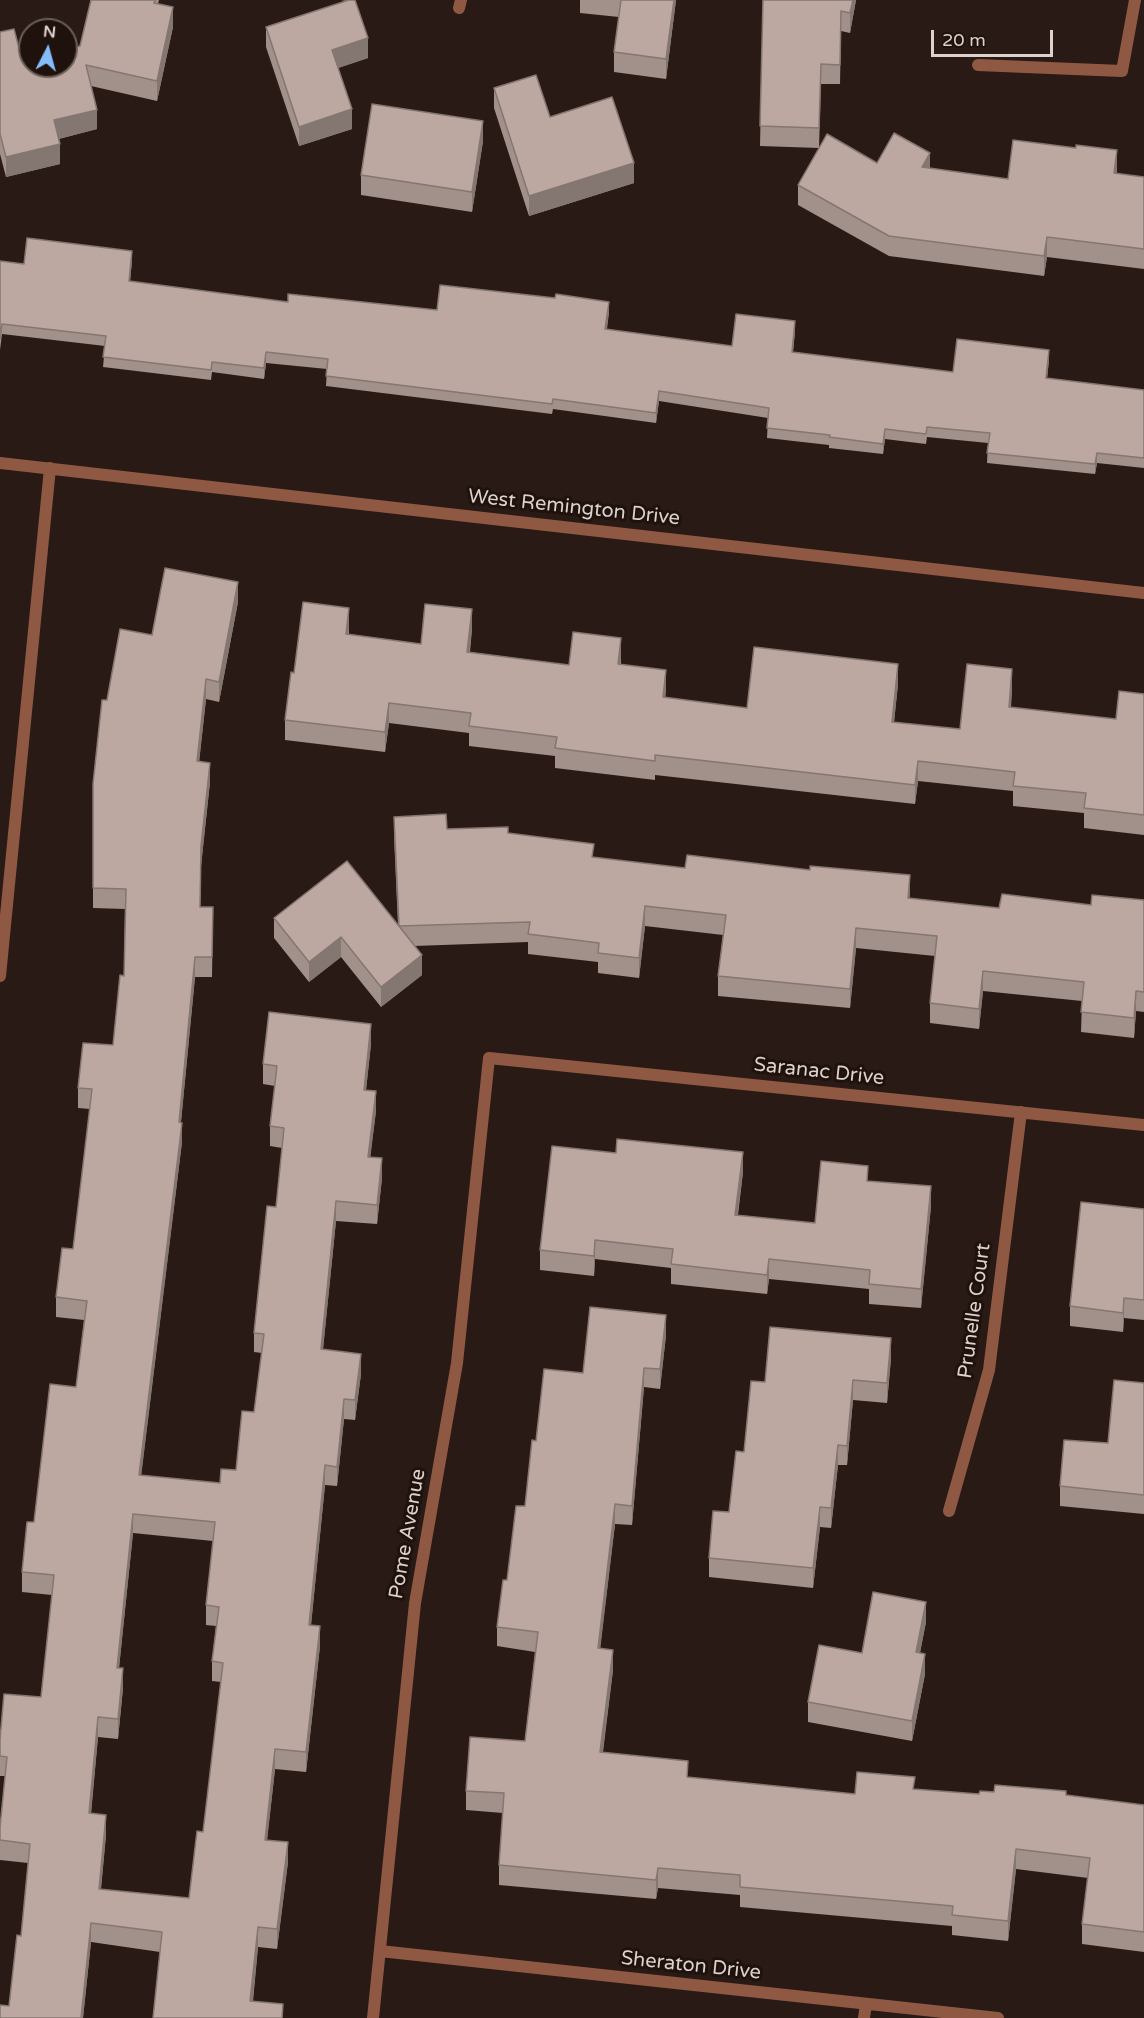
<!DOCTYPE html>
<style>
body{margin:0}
#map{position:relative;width:1144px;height:2018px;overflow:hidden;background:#291a15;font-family:"Varela Round",sans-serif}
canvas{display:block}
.north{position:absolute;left:18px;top:18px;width:60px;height:60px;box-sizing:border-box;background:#1f110c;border:2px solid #6b5e59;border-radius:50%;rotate:6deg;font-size:16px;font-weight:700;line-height:24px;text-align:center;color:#dcd1cd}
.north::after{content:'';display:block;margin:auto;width:21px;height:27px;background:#84bcfb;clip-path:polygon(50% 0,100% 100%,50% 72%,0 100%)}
.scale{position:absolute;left:931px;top:30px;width:122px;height:27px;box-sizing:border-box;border:3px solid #dcd1cd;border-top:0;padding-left:8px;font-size:18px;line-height:21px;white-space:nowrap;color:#dcd1cd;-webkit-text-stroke:4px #1f110c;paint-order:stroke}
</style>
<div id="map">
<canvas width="1144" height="2018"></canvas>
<div class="north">N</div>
<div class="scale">20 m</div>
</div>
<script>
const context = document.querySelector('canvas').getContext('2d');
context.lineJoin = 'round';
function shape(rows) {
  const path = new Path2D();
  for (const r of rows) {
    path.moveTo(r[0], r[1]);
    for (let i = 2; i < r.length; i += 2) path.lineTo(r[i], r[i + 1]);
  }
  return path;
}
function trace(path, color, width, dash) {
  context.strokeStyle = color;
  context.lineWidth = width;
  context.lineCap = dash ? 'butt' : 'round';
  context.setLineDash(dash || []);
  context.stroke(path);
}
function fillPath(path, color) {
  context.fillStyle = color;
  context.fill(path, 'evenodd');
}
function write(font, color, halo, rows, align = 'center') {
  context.font = font + ' "Varela Round",sans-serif';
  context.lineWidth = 6;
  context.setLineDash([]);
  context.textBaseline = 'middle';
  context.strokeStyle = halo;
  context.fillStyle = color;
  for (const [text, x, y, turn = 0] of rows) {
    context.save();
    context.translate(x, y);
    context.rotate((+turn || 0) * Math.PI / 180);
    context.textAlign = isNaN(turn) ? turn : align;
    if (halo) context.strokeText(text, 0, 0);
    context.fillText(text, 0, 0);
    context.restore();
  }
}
trace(shape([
 [459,8,461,0],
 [978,65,1122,71,1135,0],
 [0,976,50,468],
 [949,1511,989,1370,1021,1112],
 [380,1951,998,2018],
 [373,2018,415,1603,457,1363,489,1058,1144,1125],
 [864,2018,866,2004]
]), '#8f5842', 12);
trace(shape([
 [0,463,1144,593]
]), '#8f5842', 12);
fillPath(shape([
 [91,0,159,0,158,4,173,27,157,101,91,86,97,129,59,139,60,164,6,177,0,154,0,32,22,60,80,46],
 [341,0,355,0,368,58,338,68,352,129,299,146,266,47,266,27,347,1],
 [580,0,676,0,666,79,614,72,614,52,619,17,580,13],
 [763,0,856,0,850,33,841,31,840,84,821,84,819,148,877,163,1008,179,1117,170,1116,174,1144,177,1144,269,1047,257,1044,276,889,256,798,205,798,185,819,148,760,146],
 [494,88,550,117,634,183,529,216,494,108],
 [483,141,472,212,361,195,361,175],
 [0,261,24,264,132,261,130,281,288,302,437,310,609,312,607,329,732,346,795,331,793,352,953,372,1049,360,1047,378,1144,390,1144,468,1097,463,1095,474,987,463,988,443,927,437,926,444,885,439,883,454,829,448,829,445,767,438,768,418,659,401,656,423,553,409,552,414,326,386,327,369,266,363,264,379,212,372,211,380,103,367,105,346,2,334,0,350],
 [238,602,219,702,206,699,199,762,210,782,201,866,200,907,213,907,212,977,195,977,181,1122,182,1142,141,1475,220,1483,236,1470,254,1412,262,1353,254,1352,254,1333,276,1207,282,1148,270,1146,270,1126,275,1086,263,1084,263,1064,371,1044,366,1090,376,1111,370,1157,382,1178,377,1224,336,1221,323,1349,361,1374,355,1420,344,1419,337,1486,325,1485,311,1625,320,1646,306,1772,275,1769,267,1840,288,1862,277,1949,258,1947,253,2001,283,2018,160,1952,91,1942,83,2018,0,2018,9,2006,21,1936,28,1863,0,1860,0,1827,5,1776,0,1776,0,1739,41,1697,52,1595,22,1592,22,1572,34,1522,76,1387,84,1320,56,1317,56,1297,73,1249,90,1109,78,1108,78,1088,113,1045,124,976,125,909,93,908,93,784,107,700,152,635],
 [133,1533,213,1541,206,1605,206,1625,216,1626,212,1661,212,1681,221,1682,203,1832,189,1898,101,1889,106,1835,91,1814,98,1737,118,1739,123,1688,119,1668],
 [349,627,349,634,421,644,472,629,470,652,569,665,621,657,621,664,666,690,665,698,747,708,898,684,894,722,960,729,1012,689,1011,708,1116,719,1144,694,1144,835,1084,828,1084,813,1013,806,1013,791,918,781,915,804,655,775,655,780,555,768,555,756,469,746,469,733,389,723,385,752,285,740,285,720,294,673],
 [394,817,447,829,508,833,594,857,909,898,999,908,1091,905,1144,900,1144,1012,1136,1011,1134,1038,1081,1032,1082,1001,983,991,979,1029,930,1023,930,1003,935,956,856,948,850,1008,718,996,718,976,723,935,645,926,639,978,598,973,598,962,528,954,528,942,414,946,422,975,381,1007,341,957,309,982,274,938,274,918,398,925,394,837],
 [616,1153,743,1172,738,1215,815,1223,868,1181,931,1206,921,1308,869,1304,869,1289,769,1279,767,1294,671,1284,671,1268,595,1259,594,1276,540,1270,540,1250],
 [1144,1209,1144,1320,1124,1318,1123,1332,1070,1326,1070,1306],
 [666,1335,660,1389,644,1387,632,1525,615,1524,600,1648,613,1670,603,1752,688,1777,855,1794,915,1789,979,1794,994,1792,1066,1795,1144,1805,1144,1952,1082,1944,1082,1924,1088,1878,1016,1869,1008,1941,952,1935,952,1926,740,1907,740,1895,658,1888,656,1899,499,1885,499,1865,503,1813,466,1810,466,1791,525,1741,535,1652,497,1646,497,1627,507,1580,525,1506,536,1441,583,1373],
 [891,1358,887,1403,853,1400,847,1465,838,1465,831,1528,820,1527,813,1588,709,1577,709,1558,729,1512,765,1382],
 [1144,1383,1144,1514,1060,1506,1060,1486,1108,1443],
 [926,1622,920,1653,925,1674,912,1741,808,1722,808,1702,862,1653]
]), '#a2908a');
fillPath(shape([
 [674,0,676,0,666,79,666,59],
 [853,0,856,0,850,33,850,13],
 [173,7,173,27,157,101,157,81],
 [368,38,368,58,332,70,332,50],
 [352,109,352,129,299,146,299,127],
 [97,110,97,129,54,140,54,120],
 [483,121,483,141,472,212,472,192],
 [60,144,60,164,6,177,6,157],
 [1117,150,1117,170,1114,193,1114,173],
 [930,153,930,173,922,167],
 [634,163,634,183,529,216,529,196],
 [1047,237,1047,257,1044,276,1044,256],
 [132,251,132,261,129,291,129,281],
 [609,302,609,312,605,339,605,329],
 [795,321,795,331,792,362,792,352],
 [1049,350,1049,360,1046,388,1046,378],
 [266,352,266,363,264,379,264,368],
 [659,391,659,401,656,423,656,413],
 [885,429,885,439,883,454,883,444],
 [1097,453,1097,463,1095,474,1095,464],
 [238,582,238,602,219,702,219,682],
 [349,608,349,627,346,653,346,634],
 [472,609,472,629,467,672,467,652],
 [621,638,621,657,618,683,618,664],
 [898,664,898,684,892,742,892,722],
 [1012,669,1012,689,1009,727,1009,707],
 [666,670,666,690,663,717,663,697],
 [206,679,206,699,197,781,197,761],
 [389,703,389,723,385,752,385,732],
 [918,761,918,781,915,804,915,785],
 [210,763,210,782,201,866,201,846],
 [910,875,910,895,908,917,908,898],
 [645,906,645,926,639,978,639,958],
 [856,928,856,948,850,1008,850,989],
 [341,937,341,957,309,982,309,962],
 [422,955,422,975,381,1007,381,987],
 [195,957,195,977,179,1142,179,1122],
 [983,971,983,991,979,1029,979,1009],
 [1136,991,1136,1011,1134,1038,1134,1018],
 [371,1024,371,1044,364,1109,364,1090],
 [376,1091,376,1111,368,1177,368,1157],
 [182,1123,182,1142,139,1494,139,1475],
 [743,1152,743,1172,735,1235,735,1215],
 [382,1158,382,1178,377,1224,377,1205],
 [931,1186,931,1206,921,1308,921,1289],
 [336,1201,336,1221,321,1369,321,1349],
 [595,1240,595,1259,594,1276,594,1256],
 [769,1259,769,1279,767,1294,767,1275],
 [1124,1298,1124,1318,1123,1332,1123,1313],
 [666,1315,666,1335,660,1389,660,1369],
 [891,1338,891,1358,887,1403,887,1383],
 [361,1354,361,1374,355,1420,355,1400],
 [644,1368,644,1387,632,1525,632,1506],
 [853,1380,853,1400,847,1465,847,1446],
 [344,1399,344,1419,337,1486,337,1467],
 [838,1445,838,1465,831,1528,831,1508],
 [325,1465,325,1485,309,1645,309,1625],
 [615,1504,615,1524,598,1668,598,1648],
 [820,1507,820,1527,813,1588,813,1568],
 [133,1514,133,1533,117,1687,117,1668],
 [926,1602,926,1622,916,1672,916,1652],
 [320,1626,320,1646,306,1772,306,1752],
 [613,1650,613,1670,600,1772,600,1752],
 [925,1654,925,1674,912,1741,912,1721],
 [123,1668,123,1688,118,1739,118,1719],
 [98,1717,98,1737,89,1833,89,1813],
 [275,1749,275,1769,265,1859,265,1840],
 [106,1815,106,1835,99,1908,99,1889],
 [288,1842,288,1862,277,1949,277,1929],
 [1016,1849,1016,1869,1008,1941,1008,1921],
 [658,1868,658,1888,656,1899,656,1880],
 [91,1923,91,1942,83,2018,81,2018],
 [258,1927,258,1947,251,2018,250,2001]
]), '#847671');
const building = shape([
 [91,0,155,0,154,3,173,7,157,81,86,65,97,110,54,120,60,144,6,157,0,134,0,32,14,29,22,60,30,58,30,66,66,66,66,49,80,46,91,0],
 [349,0,355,0,368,38,332,50,352,109,299,127,266,27,349,0],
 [621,0,674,0,666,59,614,52,621,0],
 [763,0,853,0,850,13,841,11,840,65,821,64,819,128,760,126,763,0],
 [536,75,550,117,612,97,634,163,529,196,494,88,536,75],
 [372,104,483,121,472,192,361,175,372,104],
 [894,133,930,153,922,167,1008,179,1013,140,1076,148,1076,145,1117,150,1114,173,1144,177,1144,249,1047,237,1044,256,889,236,798,185,827,134,877,163,894,133],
 [27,238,132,251,129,281,288,302,288,294,437,310,440,285,555,298,556,294,609,302,605,329,732,346,736,314,795,321,792,352,953,372,957,339,1049,350,1046,378,1144,390,1144,458,1097,453,1095,464,987,453,990,433,927,427,926,434,885,429,883,444,829,437,830,435,767,428,769,408,659,391,656,413,553,399,552,404,326,376,328,359,266,352,264,368,212,362,211,370,103,357,106,336,2,324,0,339,0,261,24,264,27,238],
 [165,568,238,582,219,682,206,679,197,761,210,763,201,846,200,907,213,907,212,957,195,957,179,1122,182,1123,139,1475,220,1483,221,1469,236,1470,242,1411,254,1412,264,1334,254,1333,267,1206,276,1207,284,1128,270,1126,277,1066,263,1064,269,1012,371,1024,364,1090,376,1091,368,1157,382,1158,377,1205,336,1201,321,1349,361,1354,355,1400,344,1399,337,1467,325,1465,309,1625,320,1626,306,1752,275,1749,265,1840,288,1842,277,1929,258,1927,250,2001,283,2004,282,2018,153,2018,162,1932,91,1923,81,2018,0,2018,0,2005,9,2006,17,1935,21,1936,30,1844,0,1840,0,1827,7,1757,0,1756,0,1739,4,1694,41,1697,54,1575,22,1572,27,1522,34,1522,50,1384,76,1387,87,1301,56,1297,62,1248,73,1249,92,1089,78,1088,83,1043,113,1045,120,975,124,976,126,889,93,888,93,784,102,700,107,700,120,629,152,635,165,568],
 [133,1514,215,1522,206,1605,219,1607,212,1661,223,1663,203,1832,197,1831,189,1898,99,1889,106,1815,89,1813,98,1717,118,1719,123,1668,117,1668,133,1514],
 [303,602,349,608,346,634,421,644,425,604,472,609,467,652,569,665,573,632,621,638,618,664,666,670,663,697,747,708,754,647,898,664,892,722,960,729,967,664,1012,669,1009,707,1116,719,1119,691,1144,694,1144,815,1084,808,1086,793,1013,786,1015,772,918,761,915,785,655,755,655,761,555,748,557,737,469,726,471,713,389,703,385,732,285,720,291,672,294,673,303,602],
 [446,814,447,829,508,827,508,833,594,844,592,857,685,868,687,855,810,870,810,866,910,875,908,898,999,908,1002,894,1091,905,1092,895,1144,900,1144,992,1136,991,1134,1018,1081,1012,1084,982,983,971,979,1009,930,1003,937,936,856,928,850,989,718,976,726,915,645,906,639,958,598,953,599,943,528,934,530,922,399,926,394,817,446,814],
 [347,861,422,955,381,987,341,937,309,962,274,918,347,861],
 [617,1139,743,1152,735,1215,815,1223,821,1161,868,1166,867,1181,931,1186,921,1289,869,1284,870,1270,769,1259,767,1275,671,1264,673,1249,595,1240,594,1256,540,1250,552,1146,616,1153,617,1139],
 [1081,1202,1144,1209,1144,1300,1124,1298,1123,1313,1070,1306,1081,1202],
 [590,1307,666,1315,660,1369,644,1368,632,1506,615,1504,598,1648,613,1650,600,1752,688,1761,687,1777,855,1794,857,1772,915,1777,913,1789,979,1794,980,1791,994,1792,995,1785,1066,1791,1066,1795,1144,1805,1144,1932,1082,1924,1090,1858,1016,1849,1008,1921,952,1915,953,1906,740,1887,740,1875,658,1868,656,1880,499,1865,504,1793,466,1791,470,1737,525,1741,538,1632,497,1627,503,1580,507,1580,516,1506,525,1506,532,1440,536,1441,544,1369,583,1373,590,1307],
 [770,1327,891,1338,887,1383,853,1380,847,1446,838,1445,831,1508,820,1507,813,1568,709,1558,713,1511,729,1512,736,1451,744,1452,751,1381,765,1382,770,1327],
 [1114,1380,1144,1383,1144,1495,1060,1486,1064,1440,1108,1443,1114,1380],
 [873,1592,926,1602,916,1652,925,1654,912,1721,808,1702,819,1645,862,1653,873,1592]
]);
fillPath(building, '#bca8a1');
trace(building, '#847671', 1.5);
write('20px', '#dcd1cd', '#1f110c', [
 ["West Remington Drive",574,508,6],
 ["Saranac Drive",819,1072,6],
 ["Prunelle Court",975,1311,-82],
 ["Pome Avenue",408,1534,-80],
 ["Sheraton Drive",691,1966,6]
]);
</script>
